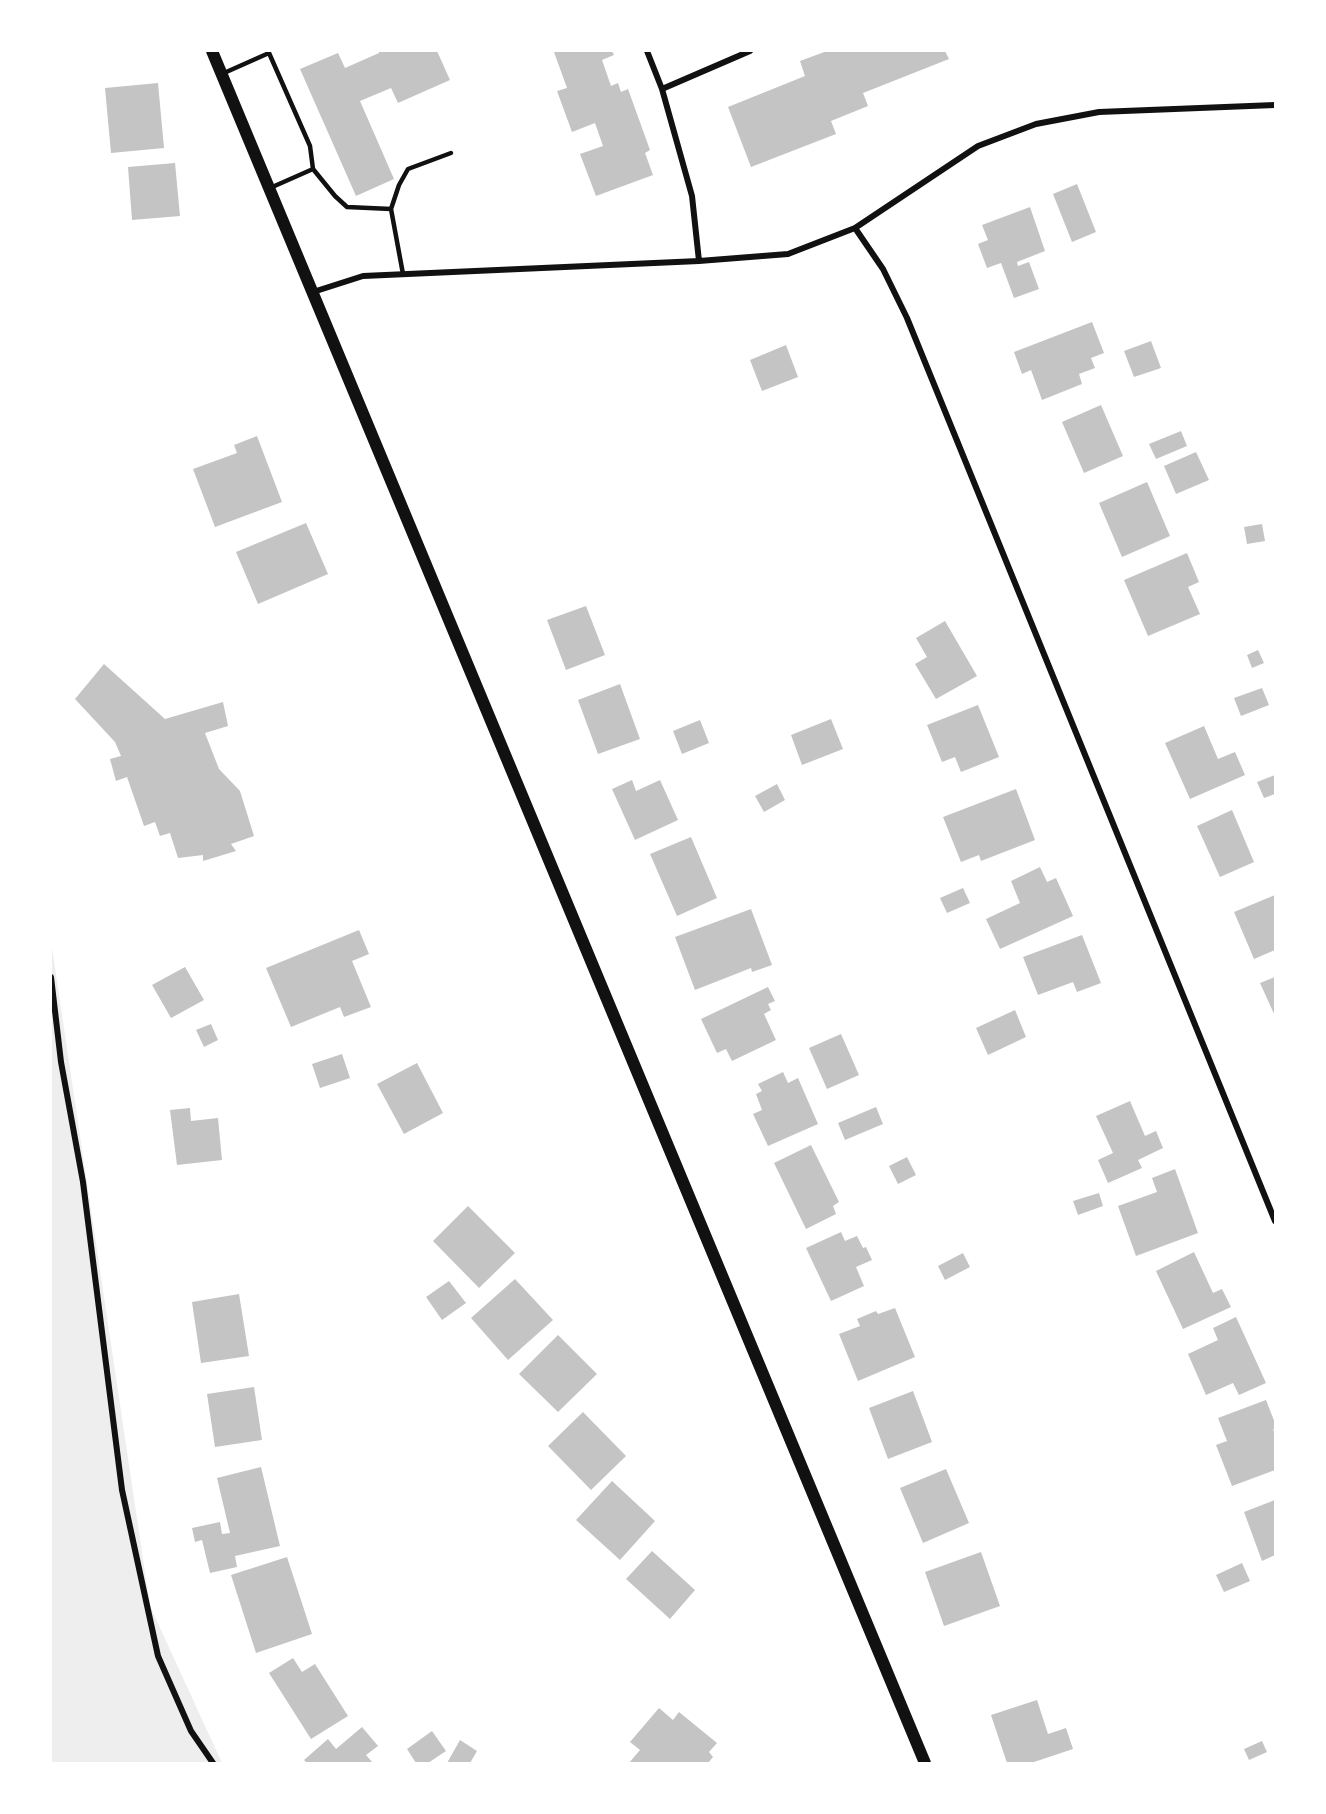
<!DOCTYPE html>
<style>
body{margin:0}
#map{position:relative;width:1326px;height:1814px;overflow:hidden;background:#fff;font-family:Jost,sans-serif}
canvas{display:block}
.frame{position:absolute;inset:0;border:52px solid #fff;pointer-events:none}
</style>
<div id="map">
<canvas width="1326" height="1814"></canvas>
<div class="frame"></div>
</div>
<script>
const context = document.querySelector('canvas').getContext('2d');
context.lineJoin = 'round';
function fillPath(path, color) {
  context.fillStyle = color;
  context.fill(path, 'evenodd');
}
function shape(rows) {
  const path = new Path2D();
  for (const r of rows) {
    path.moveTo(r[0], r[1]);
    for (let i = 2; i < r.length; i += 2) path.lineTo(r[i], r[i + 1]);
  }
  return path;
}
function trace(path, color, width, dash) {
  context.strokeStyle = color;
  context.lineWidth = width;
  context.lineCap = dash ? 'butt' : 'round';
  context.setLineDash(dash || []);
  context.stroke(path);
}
fillPath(shape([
 [51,941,150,1606,222,1763,51,1763]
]), '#eee');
fillPath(shape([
 [379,51,437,51,450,80,398,103,391,88,360,101,394,179,356,196,300,69,338,53,345,68,379,53],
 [612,51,614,55,602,60,611,86,618,83,621,92,628,89,650,150,645,153,653,175,596,196,580,154,603,146,595,123,572,132,557,91,567,88,554,52],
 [827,51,945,51,949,59,863,93,868,106,831,121,836,134,751,167,728,107,805,76,800,61],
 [158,83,164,148,111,153,105,88],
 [175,163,180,216,132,220,128,167],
 [1077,184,1096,232,1072,242,1053,194],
 [1030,207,1045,251,1017,262,1018,266,1029,262,1039,289,1014,298,1001,263,987,268,978,244,988,240,982,225],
 [1092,322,1104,353,1091,358,1095,368,1079,374,1082,384,1042,400,1031,370,1022,374,1014,352],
 [1151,341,1161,368,1134,377,1124,351],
 [786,345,798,377,762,391,750,360],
 [1101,405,1123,456,1084,473,1062,422],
 [1181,431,1187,446,1156,459,1149,444],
 [257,436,282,502,215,527,193,469,237,453,234,445],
 [1196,452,1209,480,1176,494,1164,466],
 [1147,482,1170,536,1122,557,1099,503],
 [306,523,328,574,258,604,236,552],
 [1262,524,1265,541,1247,544,1244,527],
 [1187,553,1199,582,1188,587,1200,614,1148,636,1124,580],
 [586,606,605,655,566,670,547,620],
 [945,621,977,676,936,699,915,664,927,657,916,638],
 [1258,650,1264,663,1252,668,1247,655],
 [104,664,165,719,223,702,228,726,205,733,219,769,240,791,254,836,231,844,236,851,203,861,203,855,178,858,170,833,160,836,155,822,144,826,127,777,116,781,110,759,121,756,115,742,75,699],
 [620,684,640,739,598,754,578,700],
 [1262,688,1269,705,1241,716,1234,698],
 [978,705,999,757,961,772,955,757,942,762,927,725],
 [831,719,843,749,802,765,791,735],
 [700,720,709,743,682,754,673,731],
 [1204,726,1218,759,1235,752,1245,775,1190,799,1165,743],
 [1275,775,1275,794,1264,798,1257,782],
 [632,780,636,791,660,780,678,820,635,840,612,789],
 [777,784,785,800,764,812,755,796],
 [1016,789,1035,840,981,861,979,855,961,862,943,817],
 [1232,810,1254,862,1220,877,1197,826],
 [691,837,717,898,677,916,650,854],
 [1040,867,1047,882,1056,878,1073,916,1000,949,986,919,1020,903,1011,881],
 [963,888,970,903,947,913,940,898],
 [1275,895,1275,950,1254,959,1234,912],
 [751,909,772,965,752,972,751,968,695,990,675,937],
 [359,930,369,954,352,961,371,1007,344,1017,340,1007,291,1027,266,968],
 [1082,935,1101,983,1077,992,1073,982,1038,995,1023,957],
 [185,967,204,1000,171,1018,152,985],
 [1275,977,1275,1016,1260,983],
 [768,987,775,1001,768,1004,771,1010,764,1014,776,1040,732,1061,726,1049,717,1053,701,1019],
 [1015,1010,1026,1037,988,1055,976,1028],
 [211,1024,218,1040,204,1047,196,1030],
 [841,1034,859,1075,827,1089,809,1048],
 [342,1054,350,1078,320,1088,312,1064],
 [417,1063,443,1113,404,1134,377,1084],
 [783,1072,788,1083,798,1078,818,1124,768,1146,753,1114,762,1110,756,1094,762,1091,758,1084],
 [1130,1101,1145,1136,1156,1131,1163,1148,1138,1160,1142,1168,1108,1183,1098,1160,1113,1153,1096,1116],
 [876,1107,883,1124,845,1140,838,1123],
 [190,1108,191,1121,218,1118,222,1160,177,1165,170,1110],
 [811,1145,839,1202,833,1206,836,1214,806,1229,774,1163],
 [907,1157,916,1175,898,1184,889,1166],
 [1175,1169,1198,1233,1136,1256,1118,1206,1157,1192,1152,1178],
 [1099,1193,1103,1206,1078,1215,1073,1201],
 [468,1206,515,1253,479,1288,433,1241],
 [841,1232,845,1241,857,1236,863,1248,866,1247,872,1260,856,1267,864,1286,831,1301,806,1248],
 [1194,1252,1213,1293,1222,1289,1231,1307,1183,1329,1156,1271],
 [963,1253,970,1267,945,1280,938,1266],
 [515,1279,553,1320,508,1360,471,1318],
 [449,1281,466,1303,442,1320,426,1297],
 [239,1294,249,1356,201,1363,192,1302],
 [895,1308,915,1357,858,1381,839,1334,860,1326,857,1319,876,1311,878,1314],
 [1236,1317,1266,1383,1239,1395,1233,1383,1206,1395,1188,1354,1218,1340,1213,1328],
 [558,1335,597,1374,558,1412,519,1374],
 [254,1387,262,1440,215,1447,207,1394],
 [913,1391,932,1442,888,1459,869,1408],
 [1266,1400,1275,1423,1275,1429,1273,1429,1275,1434,1275,1470,1232,1486,1216,1445,1227,1441,1218,1418],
 [583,1412,626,1456,591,1490,548,1446],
 [261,1467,280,1546,235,1556,237,1567,210,1573,202,1540,195,1542,192,1528,220,1522,222,1534,230,1533,217,1478],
 [946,1469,969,1523,923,1543,900,1488],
 [612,1481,655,1521,620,1560,576,1520],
 [1275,1500,1275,1555,1262,1561,1244,1512],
 [652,1551,695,1590,670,1619,626,1579],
 [981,1552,1000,1606,944,1626,925,1572],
 [287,1557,312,1634,256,1653,231,1575],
 [1242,1563,1250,1581,1224,1592,1216,1575],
 [293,1658,302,1672,315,1664,348,1716,311,1739,269,1673],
 [1037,1700,1048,1734,1066,1728,1073,1749,1031,1763,1007,1763,991,1715],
 [659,1708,673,1720,679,1712,717,1743,709,1752,713,1757,708,1763,629,1763,640,1750,630,1742],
 [362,1727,378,1746,366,1755,373,1763,307,1763,304,1760,328,1739,336,1749],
 [432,1731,446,1751,428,1763,416,1763,407,1749],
 [460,1740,477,1751,470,1763,447,1763],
 [1262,1741,1267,1752,1249,1760,1244,1749]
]), '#c4c4c4');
trace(shape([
 [224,73,269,53,310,146,313,169],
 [270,188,313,169,335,196,347,207,391,209,403,274],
 [391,209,399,185,408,169,451,153]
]), '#111', 4.5);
trace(shape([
 [647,51,662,89,692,196,699,261],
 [662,89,750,51],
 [855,228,883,269,907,318,1275,1221],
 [313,292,363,276,699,261,788,254,855,228,978,146,1036,124,1099,112,1275,105],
 [51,977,61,1062,83,1182,122,1490,158,1656,191,1731,213,1763]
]), '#111', 6);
trace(shape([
 [212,51,925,1763]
]), '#111', 12);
</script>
